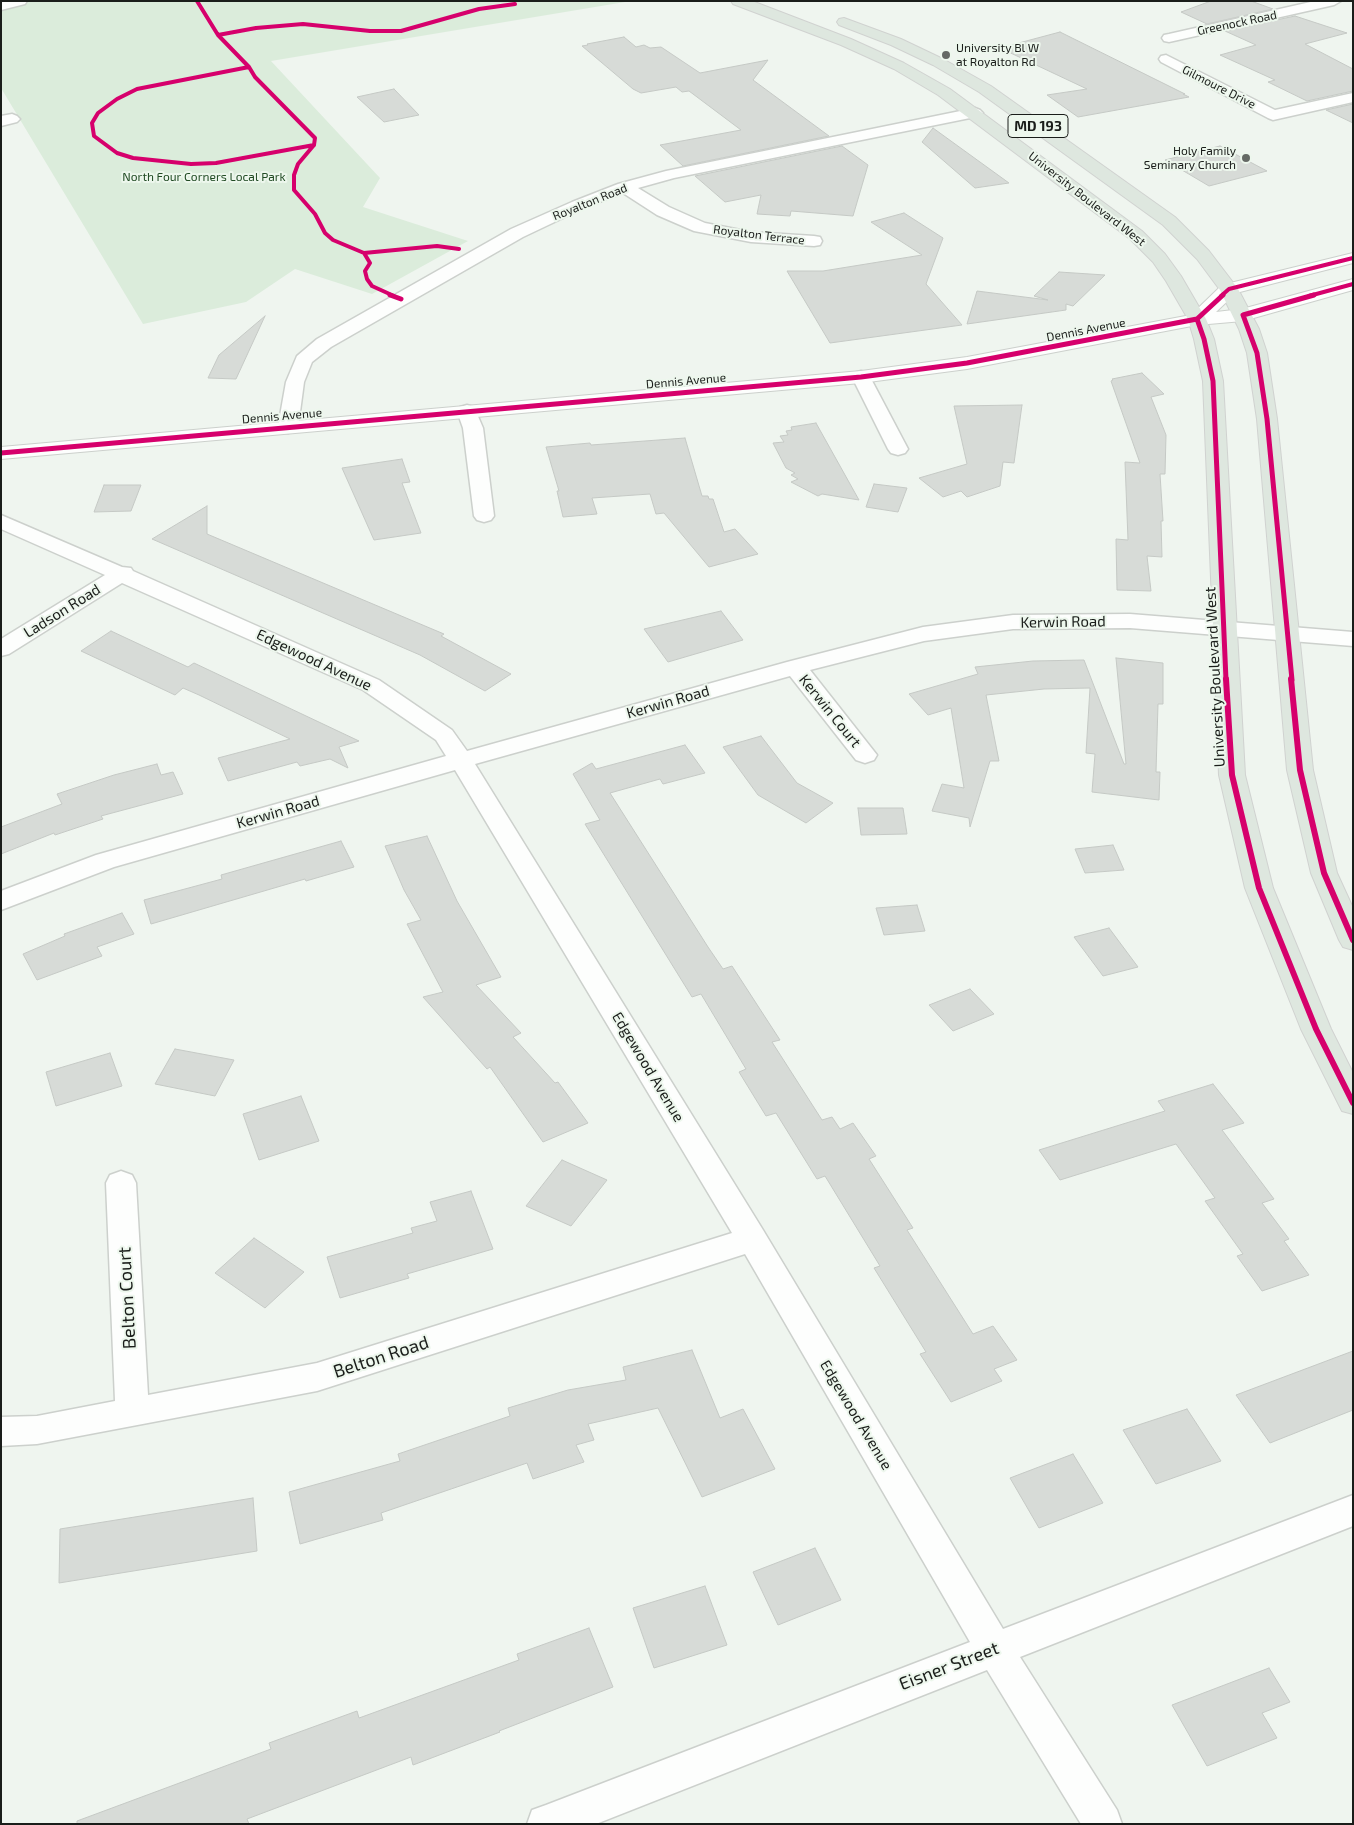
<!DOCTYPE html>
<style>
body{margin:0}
#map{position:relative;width:1354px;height:1825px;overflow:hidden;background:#eff5ef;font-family:"Exo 2",sans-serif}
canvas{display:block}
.frame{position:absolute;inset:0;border:2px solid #1a1d1a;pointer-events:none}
</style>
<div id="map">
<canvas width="1354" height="1825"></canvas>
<div class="frame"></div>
</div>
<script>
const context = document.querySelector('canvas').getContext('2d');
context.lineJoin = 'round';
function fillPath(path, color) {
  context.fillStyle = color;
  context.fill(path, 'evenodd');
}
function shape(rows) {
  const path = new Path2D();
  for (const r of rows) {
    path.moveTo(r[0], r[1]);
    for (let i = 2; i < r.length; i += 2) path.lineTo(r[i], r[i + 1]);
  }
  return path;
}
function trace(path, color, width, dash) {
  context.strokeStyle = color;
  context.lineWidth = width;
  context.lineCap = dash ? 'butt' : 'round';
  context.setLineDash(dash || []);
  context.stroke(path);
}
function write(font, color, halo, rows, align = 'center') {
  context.font = font + ' "Exo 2",sans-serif';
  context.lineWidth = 4;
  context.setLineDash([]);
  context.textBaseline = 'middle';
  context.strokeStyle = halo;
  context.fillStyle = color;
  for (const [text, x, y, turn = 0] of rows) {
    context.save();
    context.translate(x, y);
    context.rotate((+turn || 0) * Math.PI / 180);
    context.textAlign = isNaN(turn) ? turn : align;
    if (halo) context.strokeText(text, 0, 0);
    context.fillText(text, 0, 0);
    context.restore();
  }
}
fillPath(shape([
 [1,1,631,1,271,61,380,178,363,207,468,241,372,294,295,269,246,302,143,324,1,88]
]), '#dbecdb');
const building = shape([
 [1211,1,1251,1,1273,9,1207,24,1181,12,1211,1],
 [1295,16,1347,33,1305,44,1353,69,1353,91,1307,101,1268,82,1275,80,1220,55,1256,45,1225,31,1295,16],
 [1060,32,1185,94,1183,94,1189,97,1078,117,1047,95,1087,89,1000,48,1060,32],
 [624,37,636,47,644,45,650,48,661,47,700,73,768,60,753,80,829,136,683,166,660,145,741,130,689,91,682,92,676,87,641,93,633,89,582,46,588,45,587,44,624,37],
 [394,89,419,115,384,122,357,97,394,89],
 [1353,104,1353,123,1326,110,1353,104],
 [933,128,1009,183,975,188,922,142,933,128],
 [842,146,868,165,853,216,791,211,790,216,757,214,761,195,725,202,695,176,842,146],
 [1220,146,1267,171,1209,186,1165,160,1220,146],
 [904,213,943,238,926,284,962,325,830,343,787,271,823,271,922,255,871,222,904,213],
 [1059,272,1105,275,1073,306,1066,304,1066,310,967,324,977,291,1048,300,1034,296,1059,272],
 [265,316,236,379,208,378,219,355,265,316],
 [1142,373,1164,394,1151,397,1166,435,1165,474,1160,474,1163,521,1161,521,1162,557,1147,556,1151,591,1117,590,1116,539,1128,540,1125,462,1140,463,1111,381,1113,380,1112,379,1142,373],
 [1022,405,1014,463,1003,462,1000,486,967,497,961,491,943,497,919,478,967,464,954,406,1022,405],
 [816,423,859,500,822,494,818,496,791,482,798,479,791,475,795,473,786,468,773,443,784,442,780,436,788,435,786,431,792,430,791,427,816,423],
 [685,438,702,496,708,496,709,499,713,499,724,532,735,529,758,554,709,567,664,513,656,514,650,494,592,498,597,514,563,517,557,491,559,491,546,447,590,443,591,445,685,438],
 [402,459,410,482,402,483,421,533,374,540,342,468,402,459],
 [874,484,907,488,898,512,866,507,874,484],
 [104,485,141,485,131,511,94,512,104,485],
 [207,506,207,534,444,634,441,636,511,674,485,691,420,655,152,539,207,506],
 [721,611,743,640,668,662,644,629,721,611],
 [111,631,188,667,194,663,359,741,339,747,348,768,330,759,300,766,297,762,228,781,218,758,290,739,199,695,183,688,175,695,81,651,111,631],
 [1116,658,1163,663,1163,704,1158,704,1156,772,1160,772,1159,800,1092,792,1095,754,1086,753,1090,688,1044,689,986,695,999,761,990,761,970,827,969,818,932,811,942,784,964,788,951,708,928,715,909,694,978,674,975,667,1033,661,1084,660,1124,764,1126,764,1116,658],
 [761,736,797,783,833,803,806,823,758,795,723,747,761,736],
 [685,745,705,773,663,784,660,779,610,793,708,947,723,969,732,966,780,1040,772,1042,822,1120,832,1117,840,1129,853,1123,876,1156,869,1159,913,1228,907,1230,973,1334,993,1326,1017,1360,994,1369,1002,1381,951,1402,920,1354,926,1352,874,1268,880,1266,825,1176,817,1179,776,1113,766,1116,739,1072,746,1069,701,994,692,997,585,824,600,820,573,774,592,763,596,769,685,745],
 [157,764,161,775,173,772,183,794,101,816,103,819,55,835,54,833,1,854,1,827,62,804,57,794,114,775,157,764],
 [858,808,903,808,907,834,861,835,858,808],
 [427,836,457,901,501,977,476,985,521,1033,513,1037,555,1083,558,1082,588,1123,543,1142,490,1067,487,1069,423,997,443,992,407,924,421,920,404,890,385,846,427,836],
 [341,841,354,867,306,881,305,879,151,924,144,900,222,879,221,875,341,841],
 [1113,845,1124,870,1085,873,1075,849,1113,845],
 [917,905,925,931,884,935,876,908,917,905],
 [122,913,134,934,97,947,102,956,37,980,23,954,65,936,64,934,122,913],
 [1109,928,1138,967,1103,976,1074,937,1109,928],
 [970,989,994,1014,953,1031,929,1005,970,989],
 [175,1049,234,1060,215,1096,155,1084,175,1049],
 [110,1053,122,1086,56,1106,46,1072,110,1053],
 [1213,1084,1244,1123,1222,1130,1274,1199,1262,1203,1289,1239,1284,1241,1309,1275,1262,1291,1237,1256,1243,1254,1205,1201,1215,1198,1176,1144,1060,1180,1039,1150,1165,1111,1158,1101,1213,1084],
 [301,1096,319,1141,259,1160,243,1114,301,1096],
 [562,1160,607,1180,571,1226,526,1206,562,1160],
 [471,1191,493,1249,407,1274,409,1278,340,1298,327,1257,413,1233,411,1228,437,1221,430,1202,471,1191],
 [254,1238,304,1272,265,1308,215,1273,254,1238],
 [692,1350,720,1418,743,1409,775,1469,702,1497,658,1408,588,1424,594,1440,576,1445,584,1462,533,1479,527,1463,381,1513,383,1520,300,1544,289,1492,400,1461,398,1454,510,1416,508,1408,568,1390,626,1380,623,1367,692,1350],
 [1353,1351,1353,1410,1270,1443,1236,1395,1353,1351],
 [1187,1409,1221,1461,1156,1484,1123,1430,1187,1409],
 [1073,1454,1103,1503,1039,1528,1010,1478,1073,1454],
 [253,1498,257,1551,59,1583,60,1529,253,1498],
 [815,1548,841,1600,778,1625,753,1572,815,1548],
 [705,1586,727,1645,654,1668,633,1608,705,1586],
 [589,1628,613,1687,499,1731,500,1732,413,1765,411,1757,247,1819,249,1824,77,1824,77,1821,271,1749,269,1743,357,1711,359,1718,519,1660,517,1654,589,1628],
 [1269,1668,1290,1702,1262,1713,1277,1738,1207,1766,1172,1705,1269,1668]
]);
fillPath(building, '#d7dbd7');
trace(building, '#c5c9c5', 1);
const minor = shape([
 [27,1,25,4,1,10,1,2,27,1],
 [1315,1,1341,1,1334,5,1169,42,1164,41,1162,38,1164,35,1169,34,1315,1],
 [1166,55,1275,110,1353,93,1353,102,1273,120,1268,118,1161,62,1159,59,1161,56,1166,55],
 [975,108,980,110,983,113,980,116,674,178,638,188,669,207,705,223,751,232,814,236,820,237,822,241,820,245,814,246,751,242,694,231,657,215,623,193,584,208,523,237,331,347,312,362,304,382,298,427,295,431,288,433,281,431,278,427,286,382,297,356,317,339,511,229,572,202,618,184,666,171,975,108],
 [12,114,17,116,20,119,17,122,1,126,1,116,12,114],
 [861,371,868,373,870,377,908,449,905,453,898,455,891,453,888,449,852,377,854,373,861,371],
 [467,405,474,407,483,428,494,516,491,520,484,522,477,520,474,516,463,428,457,411,460,407,467,405],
 [1,515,122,567,131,568,133,571,379,680,452,730,467,751,787,662,923,627,1013,615,1130,614,1353,632,1353,646,1130,628,1013,629,924,641,810,670,877,755,874,760,865,763,856,760,790,676,475,764,763,1230,1003,1629,1353,1495,1353,1526,1020,1657,1117,1810,1122,1824,1081,1824,987,1670,596,1824,527,1824,532,1810,546,1805,970,1642,745,1254,317,1391,37,1444,1,1446,1,1417,37,1416,115,1401,106,1183,110,1175,121,1171,132,1175,136,1183,148,1395,317,1363,732,1233,455,770,114,867,1,910,1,891,96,855,446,756,436,740,363,690,122,583,9,654,1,656,1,639,105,575,1,529,1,515]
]);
const tertiary = shape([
 [1353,253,1353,263,1236,293,1216,312,1242,309,1353,279,1353,290,1243,321,1197,325,967,369,861,383,1,459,1,447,861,371,967,357,1191,315,1222,285,1353,253]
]);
const primary = shape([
 [731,1,752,1,851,39,904,63,950,89,1142,231,1165,254,1181,276,1206,319,1214,339,1223,381,1245,775,1273,888,1331,1029,1353,1073,1353,1114,1342,1111,1301,1029,1245,888,1219,775,1203,381,1194,339,1188,319,1166,281,1153,262,1130,239,938,95,894,69,841,45,733,4,731,1],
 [844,18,901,39,943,59,991,86,1175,217,1209,251,1238,289,1259,329,1267,353,1277,419,1313,770,1337,873,1353,908,1353,950,1343,947,1339,940,1311,873,1287,770,1257,419,1247,353,1239,329,1220,290,1197,259,1163,225,979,92,933,65,891,45,839,25,837,22,839,19,844,18]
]);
trace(minor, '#ccd0cc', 3);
trace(tertiary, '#ccd0cc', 2);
trace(primary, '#d0d2d0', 2);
fillPath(minor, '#fdfefd');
fillPath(tertiary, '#fdfefd');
fillPath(primary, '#dee7df');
trace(shape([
 [197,1,218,35,249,67,255,77,315,138,314,145,298,164,294,175,294,190,315,214,325,233,333,240,364,253,370,263,365,271,367,279,372,286,394,296],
 [218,35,256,28,303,24,370,31,401,31,479,9,515,4],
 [249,67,137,89,117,99,98,113,92,123,94,136,117,153,133,158,191,164,216,163,314,145],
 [364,253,437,246,459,249],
 [1221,296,1229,289,1353,258],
 [1309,296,1353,284]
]), '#d6006c', 4);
trace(shape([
 [390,295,401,299],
 [1197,319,1204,339,1213,381,1226,680],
 [1,453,861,377,967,363,1197,319,1223,295],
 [1292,680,1267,419,1257,353,1243,315,1314,295]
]), '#d6006c', 5);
trace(shape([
 [1226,679,1232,775,1259,888,1316,1029,1353,1103],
 [1291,679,1300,770,1324,873,1353,940]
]), '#d6006c', 6);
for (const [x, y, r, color] of [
 [946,55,5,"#656965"],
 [1246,158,5,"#656965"]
]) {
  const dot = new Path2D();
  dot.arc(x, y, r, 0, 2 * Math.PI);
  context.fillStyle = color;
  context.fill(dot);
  trace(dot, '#edf7ed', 2);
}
write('12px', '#1a1d1a', '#edf7ed', [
 ["Greenock Road",1237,23,-12],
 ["Gilmoure Drive",1219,87,27],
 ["University Boulevard West",1087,199,38],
 ["Royalton Road",590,202,-22],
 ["Royalton Terrace",759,235,7],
 ["Dennis Avenue",1086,330,-11],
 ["Dennis Avenue",686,381,-5],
 ["Dennis Avenue",282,416,-5]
]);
write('12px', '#1a1d1a', '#edf7ed', [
 ["University Bl W",956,48],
 ["at Royalton Rd",956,62],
 ["Holy Family",1236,151,"right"],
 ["Seminary Church",1236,165,"right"]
], 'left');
write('12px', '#214b24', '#edf7ed', [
 ["North Four Corners Local Park",204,177]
]);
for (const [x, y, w] of [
 [1038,126,60]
]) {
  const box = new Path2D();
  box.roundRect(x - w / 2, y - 11.5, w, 23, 4);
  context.fillStyle = '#edf7ed';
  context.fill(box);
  trace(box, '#1a1d1a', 1);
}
write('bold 14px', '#1a1d1a', null, [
 ["MD 193",1038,126]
]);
write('15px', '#1a1d1a', '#edf7ed', [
 ["Ladson Road",62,611,-32],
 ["Kerwin Road",1063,622,-1],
 ["Edgewood Avenue",314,660,25],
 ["University Boulevard West",1215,677,-93],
 ["Kerwin Road",668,702,-16],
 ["Kerwin Court",830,711,51],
 ["Kerwin Road",278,812,-16],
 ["Edgewood Avenue",648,1067,59],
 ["Edgewood Avenue",856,1415,59]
]);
write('18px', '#1a1d1a', '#edf7ed', [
 ["Belton Court",127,1298,-93],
 ["Belton Road",381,1357,-18],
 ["Eisner Street",949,1666,-21]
]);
</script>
